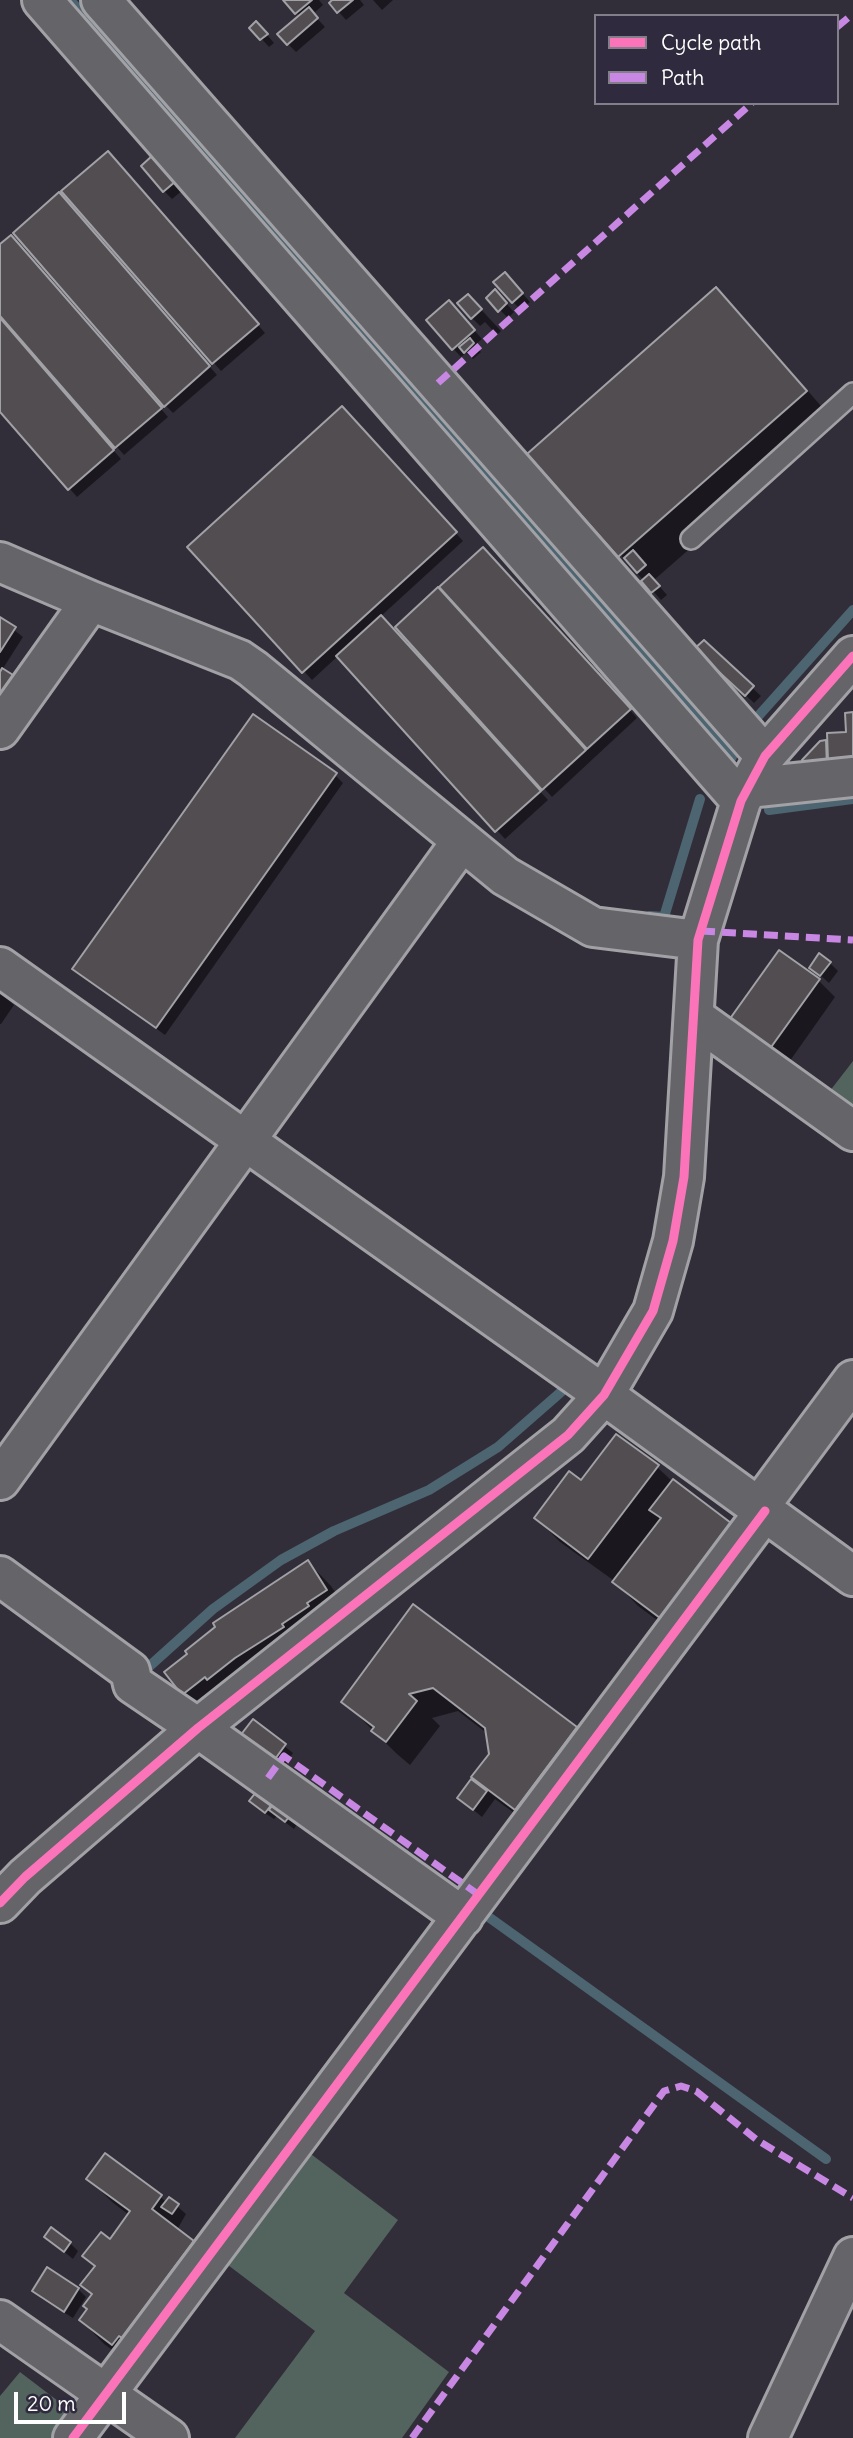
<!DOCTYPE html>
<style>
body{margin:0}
#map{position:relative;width:853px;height:2438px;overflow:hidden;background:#312e39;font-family:Delius,sans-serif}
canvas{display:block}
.legend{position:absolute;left:594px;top:14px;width:245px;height:91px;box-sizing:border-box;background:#2f2a3d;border:2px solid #827f8b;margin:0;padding:9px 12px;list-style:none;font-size:21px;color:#fff}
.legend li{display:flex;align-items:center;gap:14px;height:35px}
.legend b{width:35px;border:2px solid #827f8b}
.scale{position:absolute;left:14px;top:2392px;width:112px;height:32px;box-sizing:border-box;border:4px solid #fff;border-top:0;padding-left:9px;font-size:21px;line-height:24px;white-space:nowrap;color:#fff;-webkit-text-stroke:5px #2f2a3d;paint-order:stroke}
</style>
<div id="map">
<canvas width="853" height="2438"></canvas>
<ul class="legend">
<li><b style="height:9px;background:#fb73b8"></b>Cycle path</li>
<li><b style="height:9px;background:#c787e3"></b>Path</li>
</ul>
<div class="scale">20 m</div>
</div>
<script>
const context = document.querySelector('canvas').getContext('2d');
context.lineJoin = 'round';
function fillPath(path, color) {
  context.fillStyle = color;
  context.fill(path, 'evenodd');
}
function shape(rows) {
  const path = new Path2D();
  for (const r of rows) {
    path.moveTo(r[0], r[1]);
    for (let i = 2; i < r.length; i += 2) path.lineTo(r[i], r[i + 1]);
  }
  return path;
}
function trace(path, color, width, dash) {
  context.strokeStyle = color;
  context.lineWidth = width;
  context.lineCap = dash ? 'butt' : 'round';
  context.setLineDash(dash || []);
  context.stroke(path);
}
fillPath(shape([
 [853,1061,853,1115,826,1096],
 [303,2148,398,2220,344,2293,449,2372,402,2438,235,2438,315,2331,220,2259],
 [20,2372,79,2417,63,2438,0,2438,0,2396]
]), '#53635e');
fillPath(shape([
 [286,0,319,0,323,5,313,14,325,27,296,52,288,44,300,17],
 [334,0,360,0,364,5,346,20,331,3],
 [373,0,393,0,382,10],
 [252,28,264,31,274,43,269,47],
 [153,157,183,190,172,199,164,191],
 [116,161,265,333,221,371,64,191],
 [67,202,217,375,173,413,165,405],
 [19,245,168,417,124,455,0,313,0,246],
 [513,283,530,302,521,310,513,302],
 [716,290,745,319,835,422,654,580,667,595,661,600,530,454],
 [488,298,503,300,514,312,508,318],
 [476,304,501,331,497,335,485,322,480,326,472,318],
 [457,311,482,339,475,345,481,352,473,359,466,353,461,357,428,321],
 [0,320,121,459,77,497,0,409],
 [349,416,463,541,380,617,548,800,505,839,338,656,312,680,190,547],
 [483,549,637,718,552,797,397,627],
 [0,619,23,637,2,670,17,706,0,694],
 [704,642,761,696,754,703,697,649],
 [335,775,343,783,165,1035,74,969],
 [830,963,838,971,829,983,820,975],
 [819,981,835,997,787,1065,747,1037],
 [0,993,14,1005,1,1024,0,1024],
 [657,1467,673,1482,730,1524,753,1548,684,1640,638,1606,613,1580,560,1542,536,1518,582,1483],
 [308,1562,331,1586,350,1614,206,1717,183,1694],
 [413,1607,576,1728,599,1752,540,1832,495,1799,482,1817,459,1798,486,1789,474,1777,491,1755,488,1734,458,1711,432,1718,440,1726,410,1765,397,1754,343,1701],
 [253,1721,293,1753,279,1773],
 [260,1789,299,1821,294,1829,277,1816,274,1819,259,1809],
 [89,2179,160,2196,167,2203,169,2199,186,2214,177,2230,193,2242,216,2265,136,2367,104,2344,81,2320,89,2309,93,2295,83,2285,96,2267,84,2256,110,2241,129,2215,112,2202],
 [46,2237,70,2243,78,2251,73,2259],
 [48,2270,78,2289,86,2297,73,2318,42,2299,34,2291]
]), '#0007');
trace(shape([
 [70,0,732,757],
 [753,722,853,610],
 [769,810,853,799],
 [650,916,664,917,700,799],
 [143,1672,213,1609,281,1560,334,1531,429,1490,498,1447,561,1392],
 [483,1913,826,2159]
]), '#4d6471', 10);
const building = shape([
 [283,0,312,0,295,14,283,0],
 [332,0,353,0,337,13,329,3,332,0],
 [309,7,318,18,287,45,277,34,309,7],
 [256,21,268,34,260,40,249,28,256,21],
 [108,151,259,324,212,364,61,191,108,151],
 [153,155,176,181,163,192,141,166,153,155],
 [59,192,210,366,164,407,13,233,59,192],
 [11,235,162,408,115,448,0,316,0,244,11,235],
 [505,272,523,293,512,303,493,282,505,272],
 [716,287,807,391,618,557,527,454,716,287],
 [495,289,507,303,498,312,486,298,495,289],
 [468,294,482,309,471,319,457,303,468,294],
 [449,300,475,330,452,350,426,320,449,300],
 [0,318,114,450,68,490,0,412,0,318],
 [470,338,474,343,464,353,459,347,470,338],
 [342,406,457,532,302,673,187,547,342,406],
 [483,547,631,709,587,749,439,587,483,547],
 [633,550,646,565,637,573,624,558,633,550],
 [649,574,660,586,651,593,641,581,649,574],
 [438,587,586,750,542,790,395,627,438,587],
 [381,615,541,791,495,832,336,656,381,615],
 [0,617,16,627,0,652,0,617],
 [704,640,754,686,745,696,694,649,704,640],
 [2,668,21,680,8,699,0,693,0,672,2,668],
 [853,712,853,759,828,761,827,733,846,732,845,713,853,712],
 [253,714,337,773,156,1028,72,969,253,714],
 [826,740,827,767,803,768,802,760,820,741,826,740],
 [779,950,820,979,769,1050,729,1020,779,950],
 [819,953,831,962,820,976,809,968,819,953],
 [616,1434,659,1465,588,1559,534,1518,569,1471,581,1480,616,1434],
 [673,1479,731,1523,660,1618,612,1582,661,1518,649,1510,673,1479],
 [308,1560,327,1590,307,1603,309,1606,282,1624,284,1627,235,1658,207,1680,205,1677,182,1695,164,1672,187,1654,185,1651,215,1627,213,1623,308,1560],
 [413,1604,577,1727,515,1810,471,1777,489,1754,485,1728,433,1688,409,1694,417,1701,386,1742,371,1731,374,1727,341,1702,413,1604],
 [253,1719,286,1744,270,1766,236,1741,253,1719],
 [471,1779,487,1791,473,1810,457,1798,471,1779],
 [260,1787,276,1799,265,1813,249,1801,260,1787],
 [276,1800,293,1812,285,1822,269,1810,276,1800],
 [105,2153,162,2195,152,2209,194,2241,122,2338,119,2336,112,2345,79,2320,87,2309,83,2306,92,2294,80,2285,95,2266,82,2256,101,2232,110,2239,130,2211,86,2179,105,2153],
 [169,2197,179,2204,172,2214,161,2207,169,2197],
 [51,2227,71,2242,64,2252,44,2237,51,2227],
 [47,2267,79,2288,64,2312,32,2291,47,2267]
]);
fillPath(building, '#514d51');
trace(building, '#a2a1a6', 2);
const service = shape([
 [691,539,853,393]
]);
const minor = shape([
 [42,0,741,801],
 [101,0,765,756],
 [0,562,91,601,0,729],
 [91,601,240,660,253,669,505,876,593,927,698,940],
 [748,788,853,777],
 [0,967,604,1395,853,1576],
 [694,1017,853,1131],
 [0,1480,462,841],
 [759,1507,853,1380],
 [0,1576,130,1671,133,1684,198,1728,463,1917],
 [0,1903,25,1877,198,1728,568,1435,604,1395,653,1311,673,1241,684,1177,698,940,741,801,765,756,853,656],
 [73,2438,765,1511]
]);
const tertiary = shape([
 [0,2320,169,2438]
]);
const secondary = shape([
 [768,2438,853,2257]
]);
trace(service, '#a2a1a6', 24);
trace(minor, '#a2a1a6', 44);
trace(tertiary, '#a2a1a6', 44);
trace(secondary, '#a2a1a6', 44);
trace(service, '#656469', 19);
trace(minor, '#656469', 38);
trace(tertiary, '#656469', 38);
trace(secondary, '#656469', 38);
trace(shape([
 [837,27,848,18],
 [438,383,752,103],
 [701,931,853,940],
 [268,1778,284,1756,479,1895],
 [412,2438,664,2091,681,2086,696,2091,757,2140,853,2198]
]), '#c787e3', 7, [14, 7]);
trace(shape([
 [0,1903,25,1877,198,1728,568,1435,604,1395,653,1311,673,1241,684,1177,698,940,741,801,765,756,853,656],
 [73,2438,765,1511]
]), '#fb73b8', 9);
</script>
